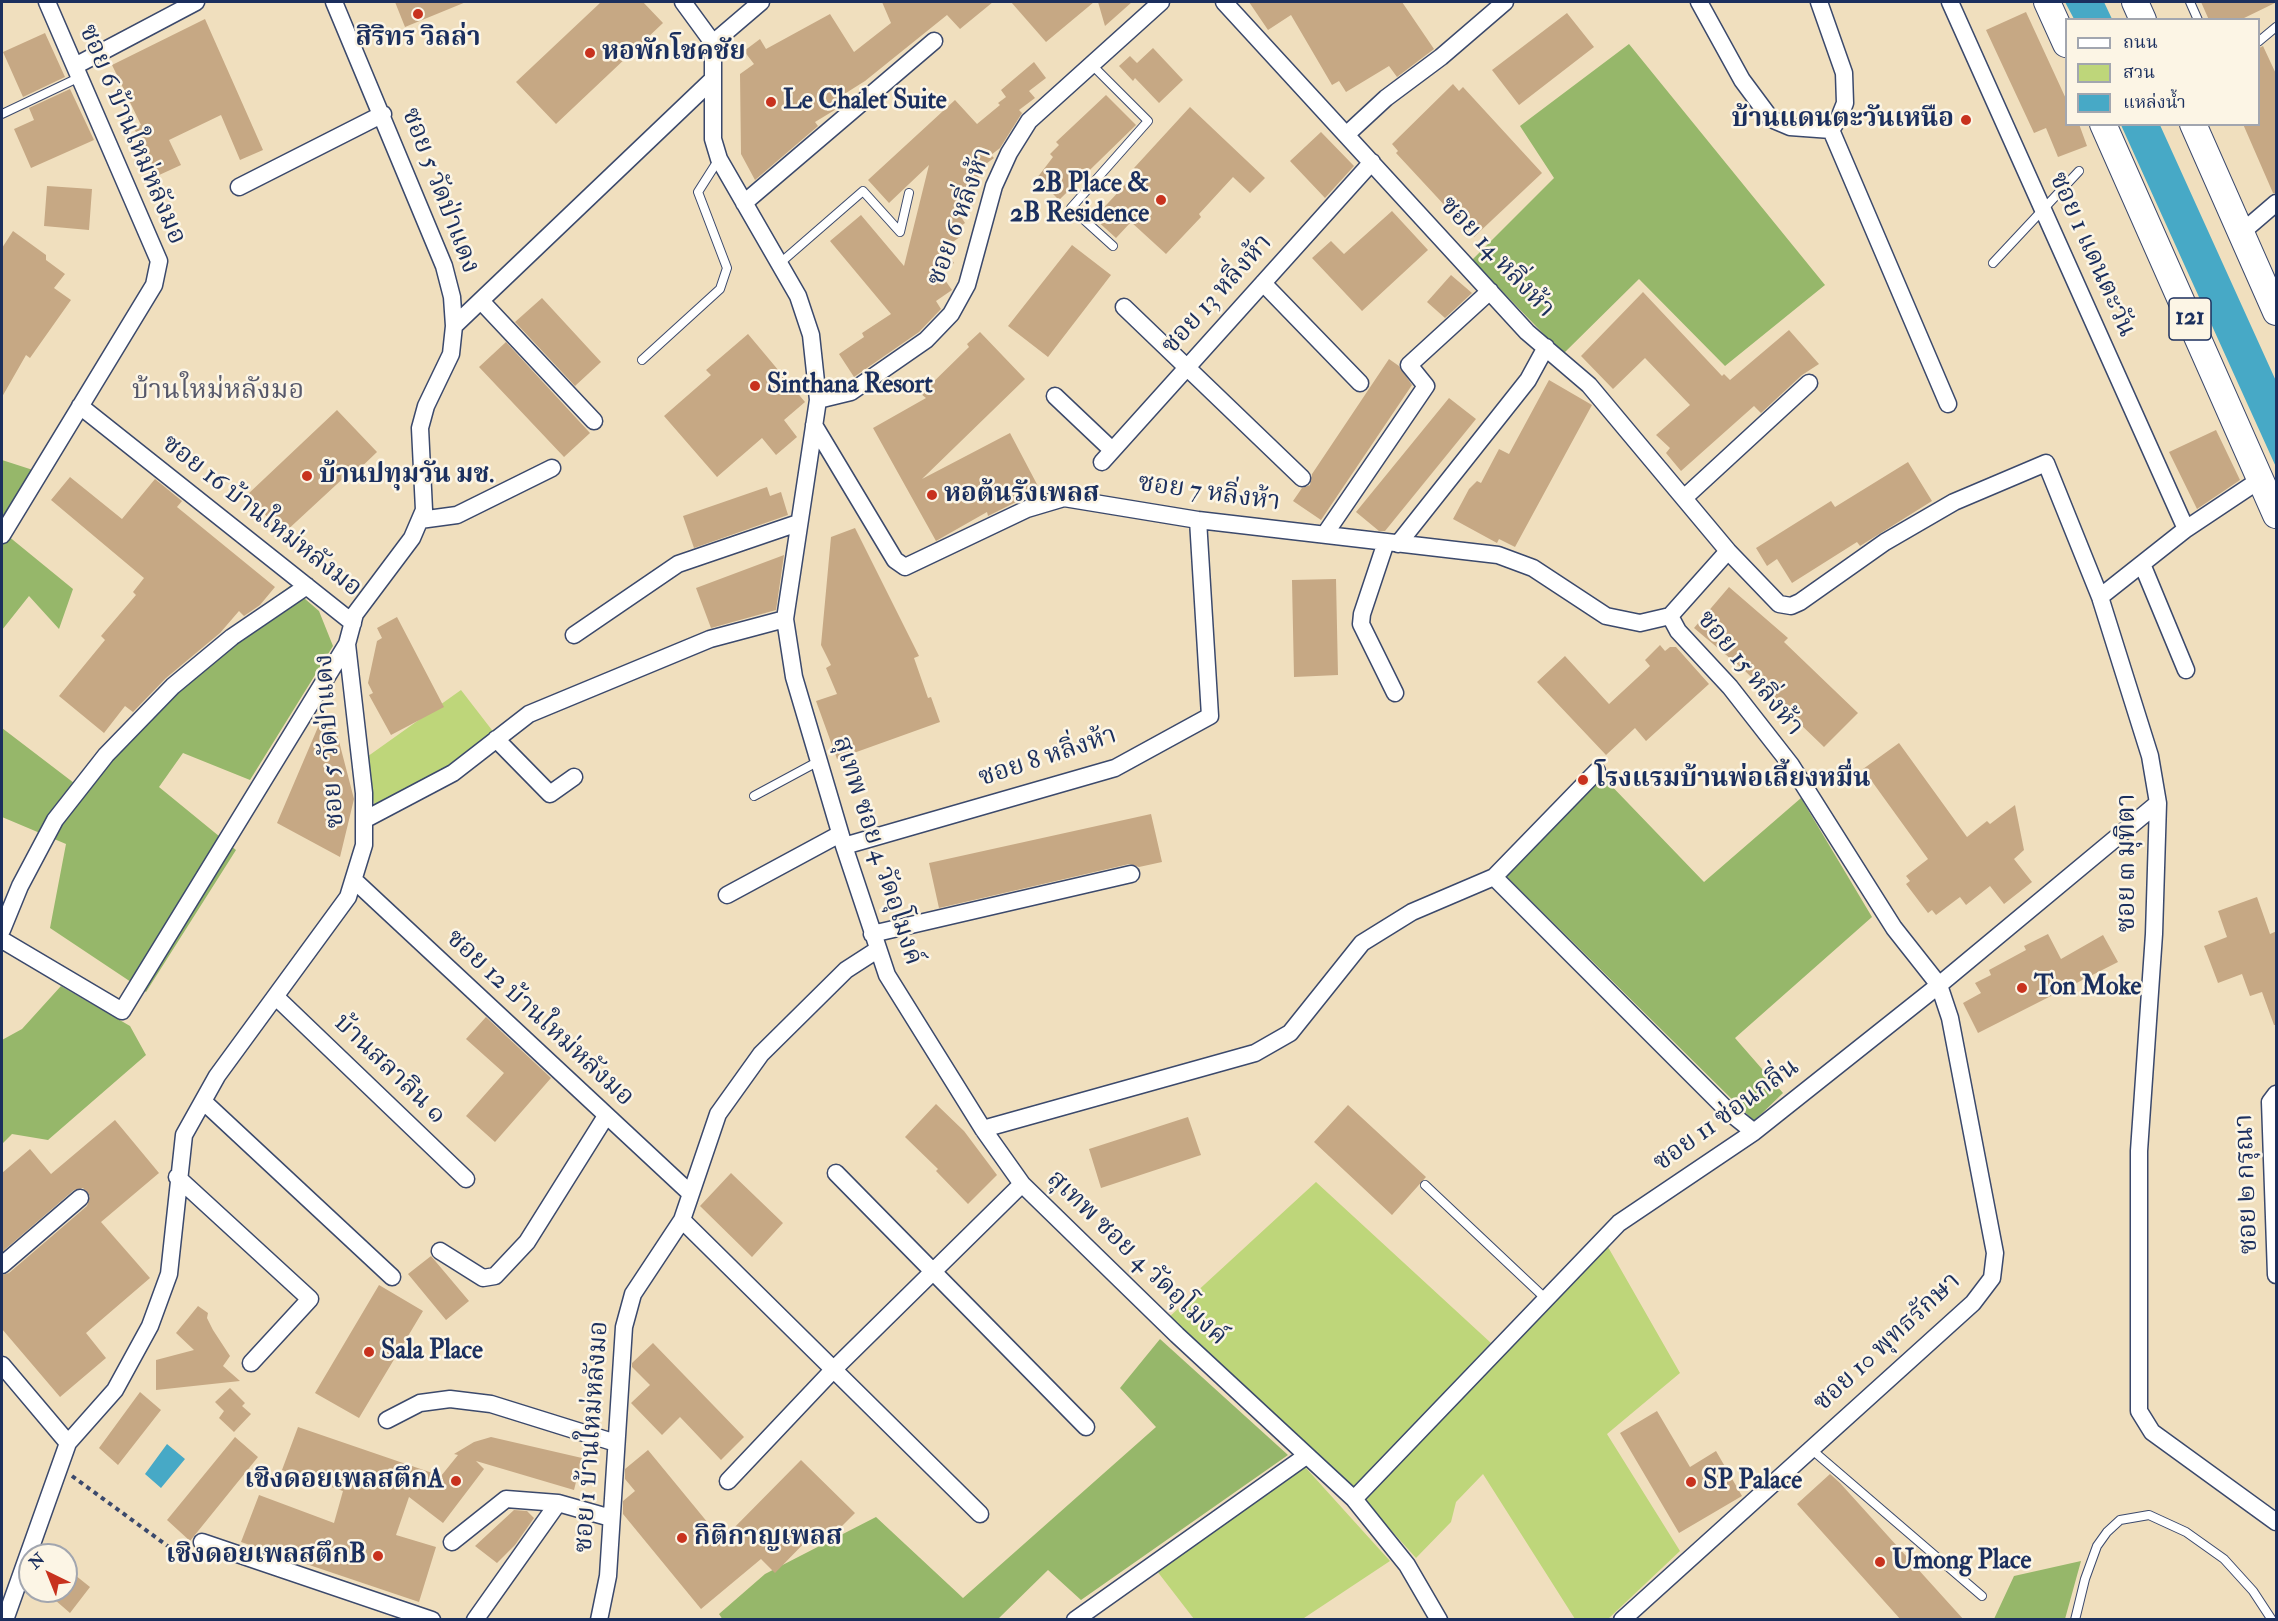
<!DOCTYPE html>
<meta charset="utf-8">
<style>
body{margin:0}
#map{position:relative;width:2278px;height:1621px;overflow:hidden;background:#f0dfbe;font-family:"IM FELL Double Pica","Noto Serif Thai",serif}
canvas{display:block}
.frame{position:absolute;inset:0;border:3px solid #1b2f5e;pointer-events:none}
.legend{position:absolute;left:2065px;top:18px;width:195px;height:108px;box-sizing:border-box;background:#fcf5e5;border:2px solid #a2a6af;margin:0;padding:8px 10px;list-style:none;font-size:18px;color:#1b2f5e}
.legend li{display:flex;align-items:center;gap:12px;height:30px}
.legend b{width:30px;border:2px solid #a2a6af}
.north{position:absolute;left:18px;top:1543px;width:60px;height:60px;box-sizing:border-box;background:#fcf5e5;border:2px solid #a2a6af;border-radius:50%;rotate:317deg;font-size:16px;font-weight:700;line-height:24px;text-align:center;color:#1b2f5e}
.north::after{content:'';display:block;margin:auto;width:21px;height:27px;background:#c8321e;clip-path:polygon(50% 0,100% 100%,50% 72%,0 100%)}
</style>
<div id="map">
<canvas width="2278" height="1621"></canvas>
<div class="frame"></div>
<ul class="legend">
<li><b style="height:8px;background:#fff"></b>ถนน</li>
<li><b style="height:16px;background:#bed67a"></b>สวน</li>
<li><b style="height:16px;background:#47a9c6"></b>แหล่งน้ำ</li>
</ul>
<div class="north">N</div>
</div>
<script>
const context = document.querySelector('canvas').getContext('2d');
context.lineJoin = 'round';
function fillPath(path, color) {
  context.fillStyle = color;
  context.fill(path, 'evenodd');
}
function shape(rows) {
  const path = new Path2D();
  for (const r of rows) {
    path.moveTo(r[0], r[1]);
    for (let i = 2; i < r.length; i += 2) path.lineTo(r[i], r[i + 1]);
  }
  return path;
}
function trace(path, color, width, dash) {
  context.strokeStyle = color;
  context.lineWidth = width;
  context.lineCap = dash ? 'butt' : 'round';
  context.setLineDash(dash || []);
  context.stroke(path);
}
function write(font, color, halo, rows, align = 'center') {
  context.font = font + ' "IM FELL Double Pica","Noto Serif Thai",serif';
  context.lineWidth = 5;
  context.setLineDash([]);
  context.textBaseline = 'middle';
  context.strokeStyle = halo;
  context.fillStyle = color;
  for (const [text, x, y, turn = 0] of rows) {
    context.save();
    context.translate(x, y);
    context.rotate((+turn || 0) * Math.PI / 180);
    context.textAlign = isNaN(turn) ? turn : align;
    if (halo) context.strokeText(text, 0, 0);
    context.fillText(text, 0, 0);
    context.restore();
  }
}
fillPath(shape([
 [461,690,495,734,448,767,375,808,364,759],
 [1316,1182,1491,1343,1354,1487,1168,1318],
 [1608,1247,1680,1373,1607,1434,1680,1551,1608,1619,1575,1619,1483,1474,1456,1502,1451,1522,1416,1558,1363,1499],
 [1305,1467,1390,1561,1301,1620,1194,1619,1157,1571]
]), '#bed67a');
fillPath(shape([
 [1629,44,1825,285,1725,366,1639,279,1563,354,1472,260,1554,178,1520,126],
 [2,460,36,471,2,529],
 [2,531,73,589,59,629,29,596,2,630],
 [290,586,319,611,333,646,250,780,183,753,159,787,236,850,146,992,50,928,66,844,2,817,2,728,74,783,239,623],
 [1603,777,1704,882,1801,798,1872,917,1735,1038,1783,1093,1754,1121,1506,876],
 [61,986,130,1026,146,1055,48,1140,12,1134,2,1144,2,1040,22,1029],
 [1160,1339,1288,1455,1081,1600,1048,1570,998,1619,723,1620,719,1614,765,1574,876,1517,963,1598,1156,1427,1120,1388],
 [2081,1561,2065,1619,1994,1619,2014,1576]
]), '#96b76a');
fillPath(shape([
 [2065,2,2104,2,2112,19,2074,19],
 [2121,125,2160,125,2276,381,2276,467],
 [167,1444,185,1459,161,1488,145,1474]
]), '#47a9c6');
fillPath(shape([
 [395,2,466,2,405,27],
 [601,2,643,2,663,23,556,124,516,82],
 [882,2,993,2,960,29,947,15,865,81,838,98,843,105,815,122,818,126,755,180,741,154,740,74,754,64,744,51,760,39,766,49,830,14,854,52,891,23],
 [1011,2,1094,2,1046,42],
 [1098,2,1132,2,1105,26],
 [1249,2,1402,2,1434,49,1397,77,1389,66,1346,92,1339,81,1332,85,1291,15,1268,30],
 [2201,2,2277,2,2240,20,2209,20],
 [2026,12,2067,101,2067,124,2079,124,2087,146,2058,157,2046,128,2034,133,1986,30],
 [1567,13,1594,47,1519,105,1492,70],
 [205,19,263,150,240,160,221,115,169,140,181,165,157,176,134,128,141,125,112,65],
 [45,33,65,77,23,97,3,52],
 [2263,46,2277,76,2277,193,2273,193,2243,124,2259,124,2259,48],
 [1153,48,1183,80,1159,103,1135,78,1133,81,1119,66,1130,56,1137,63],
 [1034,62,1046,78,1029,91,1035,98,1019,110,1022,113,1000,148,991,155,994,158,975,172,981,180,972,187,976,192,967,198,971,204,958,212,965,223,955,230,960,237,944,248,954,263,940,273,952,290,936,301,941,309,919,332,854,377,839,354,864,337,862,333,891,314,830,241,861,215,904,266,929,165,889,203,868,180,955,100,977,124,1000,105,998,103,1006,97,1001,90],
 [1453,84,1459,91,1463,87,1542,173,1474,237,1396,153,1398,151,1392,144],
 [70,89,94,140,31,168,14,129,34,120,29,108],
 [1106,95,1136,125,1059,200,1037,178,1053,157,1050,154,1059,145,1056,142],
 [1190,107,1265,178,1250,193,1233,177,1199,214,1201,217,1166,254,1131,222,1116,238,1094,218,1138,171,1134,168],
 [1321,132,1354,166,1325,198,1290,161],
 [47,186,92,189,89,230,44,226],
 [1392,211,1428,250,1362,311,1312,258,1331,241,1344,254],
 [13,231,46,255,46,260,65,274,54,288,71,300,30,358,26,355,2,397,2,248],
 [1072,245,1111,275,1048,357,1008,326],
 [1451,275,1472,293,1445,318,1427,302],
 [1643,292,1722,376,1724,374,1730,380,1789,330,1819,364,1802,375,1761,413,1754,406,1681,471,1666,453,1670,448,1656,435,1690,405,1645,358,1613,389,1581,356],
 [542,298,601,362,575,386,515,322],
 [980,332,1025,379,922,479,1010,433,1040,490,988,516,987,512,936,541,873,428,926,398,921,394,969,347,967,344],
 [748,334,805,402,784,420,797,437,776,455,762,438,717,477,664,416,711,375,706,370],
 [506,342,590,433,564,457,479,367],
 [1389,359,1399,366,1412,385,1321,520,1293,501,1302,488,1310,485,1312,474],
 [1549,380,1592,405,1515,547,1499,539,1497,543,1453,519,1469,489,1477,481,1481,483,1499,449,1509,454],
 [1449,398,1476,419,1385,531,1379,531,1356,512],
 [337,410,377,452,353,475,350,472,283,534,247,495],
 [2216,430,2240,480,2197,509,2169,452],
 [1908,462,1932,501,1860,546,1857,542,1792,583,1777,559,1767,566,1756,548,1831,501,1835,507],
 [70,477,122,519,155,479,182,501,177,507,275,587,260,605,244,616,239,611,220,633,166,678,133,712,125,706,104,733,59,696,105,640,101,636,136,595,133,592,144,578,51,500],
 [767,487,770,496,781,492,788,515,694,548,683,516],
 [855,528,919,656,914,658,928,698,931,697,940,722,837,759,816,701,837,694,826,668,831,665,821,645,831,537],
 [784,555,776,610,711,628,696,588],
 [1336,579,1338,675,1294,677,1292,580],
 [1729,587,1788,638,1784,642,1858,713,1824,747,1744,670,1694,628],
 [397,617,444,707,391,735,369,695,373,693,368,683,377,641,382,638,377,628],
 [1660,645,1665,651,1670,647,1676,647,1709,684,1646,741,1635,728,1606,755,1537,682,1565,656,1609,704,1650,666,1645,660],
 [321,720,335,726,354,799,340,857,277,823],
 [1899,743,1967,837,1987,821,1990,824,2015,805,2024,850,2014,859,2032,882,2004,904,1990,886,1966,905,1960,897,1936,915,1932,910,1928,913,1906,884,1910,881,1906,876,1928,859,1863,769],
 [1151,814,1162,862,1139,867,1129,864,939,908,929,863],
 [2257,897,2270,934,2277,931,2277,1025,2274,1025,2262,992,2250,996,2242,974,2218,983,2204,946,2227,937,2218,911],
 [2048,934,2061,959,2103,935,2118,962,1978,1033,1963,1003,1981,993,1975,983,1991,975,1989,970,2026,950,2024,946],
 [486,1017,551,1078,495,1142,466,1116,504,1073,466,1039],
 [936,1104,964,1131,997,1175,968,1204,936,1171,938,1169,905,1137],
 [1348,1105,1426,1177,1392,1215,1314,1142],
 [1188,1117,1201,1155,1101,1188,1089,1149],
 [115,1120,159,1173,101,1222,150,1278,86,1333,106,1358,60,1397,2,1329,2,1275,9,1273,87,1206,90,1196,83,1188,74,1190,2,1252,2,1173,30,1149,51,1174],
 [731,1173,783,1223,752,1257,700,1206],
 [431,1256,469,1301,446,1320,408,1274],
 [379,1285,423,1311,359,1418,315,1393],
 [198,1306,208,1313,207,1318,213,1330,230,1356,223,1366,240,1381,156,1390,156,1360,194,1350,176,1333],
 [653,1343,744,1437,721,1460,680,1417,662,1435,631,1403,650,1385,632,1367,632,1363],
 [230,1388,245,1403,242,1406,251,1414,234,1432,219,1418,224,1411,215,1402],
 [140,1392,161,1410,118,1465,99,1448],
 [1657,1411,1690,1467,1716,1451,1742,1496,1679,1533,1620,1433],
 [298,1427,441,1476,458,1455,454,1454,474,1442,491,1437,582,1458,574,1490,476,1461,484,1469,443,1523,409,1497,396,1535,436,1547,419,1602,241,1542,259,1495,334,1523,343,1491,282,1470],
 [235,1437,258,1457,190,1541,167,1520],
 [648,1450,722,1540,801,1460,855,1513,826,1542,816,1531,775,1573,761,1559,701,1609,623,1514,623,1501,635,1491,625,1479,625,1469],
 [1830,1474,1840,1483,1964,1620,1901,1620,1797,1504],
 [514,1510,527,1511,534,1518,515,1545,497,1563,475,1546],
 [75,1575,90,1587,70,1613,55,1600,62,1591,66,1591,66,1586]
]), '#c6a884');
const service = shape([
 [2190,2,2198,20],
 [2258,42,2276,27],
 [1091,64,1148,121,1071,208,1113,246],
 [2,114,80,77],
 [1993,263,2079,171],
 [779,264,863,191,900,232,909,193],
 [642,360,720,289,727,268,698,192,719,159],
 [754,796,819,761],
 [1425,1185,1546,1299],
 [1811,1449,1982,1596],
 [2075,1620,2085,1579,2097,1546,2107,1532,2120,1520,2149,1515,2186,1532,2224,1559,2253,1591,2272,1620]
]);
const minor = shape([
 [683,2,713,43,713,139,719,159,798,296,811,335,818,400,785,619,794,677,844,846,887,975,983,1129,1022,1184,1177,1335,1354,1499,1407,1565,1439,1620],
 [1224,2,1527,332,1589,385,1728,551,1779,604,1791,606,1800,602,1885,542,1954,502,2046,463,2100,597,2150,756,2158,803,2154,934,2139,1151,2139,1411,2152,1432,2276,1522],
 [1699,2,1742,80,1771,119,1790,127,1831,130],
 [1819,2,1844,73,1845,103,1839,118,1831,130],
 [1950,2,2186,529],
 [713,43,761,2],
 [75,66,196,2],
 [1831,130,1948,404],
 [1346,135,1386,98,1441,57,1505,2],
 [239,187,383,114],
 [744,203,934,41],
 [2241,233,2276,203],
 [1263,283,1360,383],
 [481,301,594,421],
 [1124,307,1302,478],
 [454,326,712,80],
 [1055,396,1112,450],
 [818,400,851,392,926,340,951,314,967,285,994,186,1009,153,1029,121,1161,2],
 [80,406,353,623],
 [814,425,895,560,905,567,1027,509,1064,498,1198,520,1498,555,1533,568,1606,616,1640,623,1670,616],
 [1102,462,1372,162],
 [1684,498,1809,383],
 [420,520,457,515,552,468],
 [1325,534,1426,386,1409,365,1490,291],
 [2,535,154,285,159,261,47,2],
 [1386,542,1362,614,1361,624,1395,693],
 [1398,544,1528,380,1546,347],
 [2142,564,2186,670],
 [2100,597,2186,529,2261,479],
 [574,635,678,564,798,523],
 [496,739,550,794,574,777],
 [364,820,453,773,529,714,710,639,785,619],
 [844,846,1115,768,1210,716,1198,520],
 [1494,877,1729,1112,1754,1132],
 [354,880,690,1193],
 [727,895,840,834],
 [2,930,20,886,55,820,106,755,173,686,232,637,307,586],
 [872,934,1131,874],
 [2,940,122,1011,347,644],
 [276,997,466,1179],
 [2276,1094,2270,1102,2276,1275],
 [203,1101,392,1277],
 [983,1129,1255,1053,1290,1033,1362,943,1412,912,1494,877,1597,771],
 [836,1173,1086,1427],
 [177,1177,310,1299,251,1363],
 [682,1220,980,1514],
 [440,1251,483,1278,495,1276,527,1242,606,1116],
 [2,1265,80,1198],
 [2,1365,68,1443],
 [387,1420,420,1403,450,1399,491,1404,616,1443],
 [728,1481,833,1370,1022,1184],
 [1354,1499,1619,1223,1754,1132,1939,985,2158,803],
 [202,1542,432,1620],
 [452,1542,506,1499,558,1503,611,1518],
 [5,1620,68,1443,115,1390,150,1326,169,1274,184,1135,217,1076,348,897,364,845,364,793,347,644,355,614,412,538,424,510,420,428,426,406,451,354,454,326,452,297,444,266,334,2],
 [475,1620,558,1503],
 [599,1620,608,1576,624,1327,633,1294,682,1220,718,1114,761,1054,846,970,877,950],
 [1075,1620,1306,1456],
 [1622,1620,1973,1303,1992,1278,1995,1253,1950,1018,1939,985,1894,928,1791,765,1730,687,1678,631,1670,616,1728,551]
]);
const primary = shape([
 [2047,2,2066,44],
 [2135,2,2143,20],
 [2103,124,2276,515],
 [2193,124,2276,312]
]);
trace(service, '#3b496c', 10);
trace(minor, '#3b496c', 19);
trace(primary, '#3b496c', 28);
trace(shape([
 [72,1476,169,1547,188,1552]
]), '#3b496c', 4, [4.5, 4.5]);
trace(service, '#fff', 8);
trace(minor, '#fff', 16);
trace(primary, '#fff', 26);
for (const [x, y, r, color] of [
 [418,14,6,"#c8321e"],
 [590,53,6,"#c8321e"],
 [771,102,6,"#c8321e"],
 [1966,120,6,"#c8321e"],
 [1161,200,6,"#c8321e"],
 [755,386,6,"#c8321e"],
 [307,476,6,"#c8321e"],
 [932,495,6,"#c8321e"],
 [1583,780,6,"#c8321e"],
 [2022,988,6,"#c8321e"],
 [369,1352,6,"#c8321e"],
 [456,1481,6,"#c8321e"],
 [1691,1482,6,"#c8321e"],
 [682,1538,6,"#c8321e"],
 [378,1556,6,"#c8321e"],
 [1880,1562,6,"#c8321e"]
]) {
  const dot = new Path2D();
  dot.arc(x, y, r, 0, 2 * Math.PI);
  context.fillStyle = color;
  context.fill(dot);
  trace(dot, '#fcf5e5', 2);
}
for (const [x, y, w] of [
 [2190,319,42]
]) {
  const box = new Path2D();
  box.roundRect(x - w / 2, y - 21, w, 42, 4.5);
  context.fillStyle = '#fcf5e5';
  context.fill(box);
  trace(box, '#1b2f5e', 1.5);
}
write('bold 24px', '#1b2f5e', null, [
 ["121",2190,319]
]);
write('bold 26px', '#1b2f5e', '#fcf5e5', [
 ["สิริทร วิลล่า",418,39,"center"],
 ["หอพักโชคชัย",602,53],
 ["Le Chalet Suite",783,102],
 ["บ้านแดนตะวันเหนือ",1954,120,"right"],
 ["2B Place &",1149,185,"right"],
 ["2B Residence",1149,215,"right"],
 ["Sinthana Resort",767,386],
 ["บ้านปทุมวัน มช.",319,476],
 ["หอต้นรังเพลส",944,495],
 ["โรงแรมบ้านพ่อเลี้ยงหมื่น",1595,780],
 ["Ton Moke",2034,988],
 ["Sala Place",381,1352],
 ["เชิงดอยเพลสตึกA",444,1481,"right"],
 ["SP Palace",1703,1482],
 ["กิติกาญเพลส",694,1538],
 ["เชิงดอยเพลสตึกB",366,1556,"right"],
 ["Umong Place",1892,1562]
], 'left');
write('26px', '#1b2f5e', '#fcf5e5', [
 ["ซอย 6 บ้านใหม่หลังมอ",131,135,67],
 ["ซอย 5 วัดป่าแดง",439,191,69],
 ["ซอย 6 หลิ่งห้า",961,217,-70],
 ["ซอย 1 แดนตะวัน",2091,255,66],
 ["ซอย 14 หลิ่งห้า",1496,258,47],
 ["ซอย 13 หลิ่งห้า",1218,295,-48],
 ["ซอย 7 หลิ่งห้า",1209,494,8],
 ["ซอย 16 บ้านใหม่หลังมอ",261,517,38],
 ["ซอย 15 หลิ่งห้า",1749,674,51],
 ["ซอย 5 วัดป่าแดง",331,741,-94],
 ["ซอย 8 หลิ่งห้า",1048,758,-18],
 ["สุเทพ ซอย 4 วัดอุโมงค์",876,851,72],
 ["ซอย ๓ มุทิตา",2128,863,-90],
 ["ซอย 12 บ้านใหม่หลังมอ",539,1019,43],
 ["บ้านสลาลิน ๑",389,1070,44],
 ["ซอย 11 ซ่อนกลิ่น",1727,1116,-36],
 ["ซอย ๒ กรุณา",2248,1184,-92],
 ["สุเทพ ซอย 4 วัดอุโมงค์",1136,1259,44],
 ["ซอย 10 พุทธรักษา",1888,1343,-43],
 ["ซอย 1 บ้านใหม่หลังมอ",593,1437,-86]
]);
write('27px', '#57596b', '#fcf5e5', [
 ["บ้านใหม่หลังมอ",218,392]
]);
</script>
